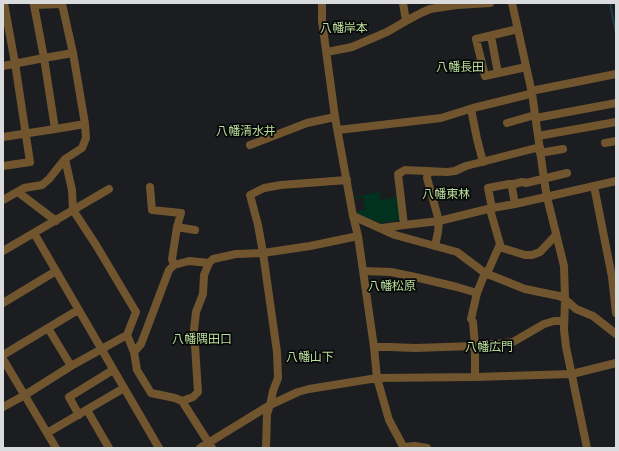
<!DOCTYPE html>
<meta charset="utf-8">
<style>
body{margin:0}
#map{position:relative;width:619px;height:451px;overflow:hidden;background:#1c1d20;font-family:Commissioner,sans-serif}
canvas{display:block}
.frame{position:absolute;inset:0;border:4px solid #dadbdd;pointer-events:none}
</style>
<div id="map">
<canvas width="619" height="451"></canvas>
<div class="frame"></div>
</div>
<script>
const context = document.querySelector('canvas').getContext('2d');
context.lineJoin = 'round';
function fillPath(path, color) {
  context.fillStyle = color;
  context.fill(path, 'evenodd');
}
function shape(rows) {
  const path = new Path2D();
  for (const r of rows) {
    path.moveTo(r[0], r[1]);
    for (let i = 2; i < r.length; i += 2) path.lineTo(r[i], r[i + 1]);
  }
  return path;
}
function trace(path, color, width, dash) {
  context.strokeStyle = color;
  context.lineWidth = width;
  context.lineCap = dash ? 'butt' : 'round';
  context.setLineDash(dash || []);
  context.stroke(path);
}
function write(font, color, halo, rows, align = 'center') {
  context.font = font + ' Commissioner,"Noto Sans JP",sans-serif';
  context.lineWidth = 3.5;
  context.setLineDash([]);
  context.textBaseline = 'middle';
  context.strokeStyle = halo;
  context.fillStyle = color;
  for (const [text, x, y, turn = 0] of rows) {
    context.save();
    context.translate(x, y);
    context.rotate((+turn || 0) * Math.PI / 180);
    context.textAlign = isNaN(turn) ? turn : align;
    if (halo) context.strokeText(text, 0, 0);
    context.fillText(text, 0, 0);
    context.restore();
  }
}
fillPath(shape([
 [379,192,381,200,398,197,400,220,381,223,357,215,356,211,365,210,363,197,354,199,353,197]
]), '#013220');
trace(shape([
 [610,3,616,34]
]), '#194751', 1.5);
trace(shape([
 [322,3,322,21,335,117,353,216,358,236,374,347,377,378,389,420,404,448],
 [403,3,406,21],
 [512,3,532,93,544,179,547,197,564,266,565,299,564,330,566,347,587,448],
 [518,29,476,39,485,76,526,67],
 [491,36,498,73],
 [327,52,352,47,387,32,406,21,421,13,430,9,457,5,490,3],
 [3,66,44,58,34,5],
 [471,109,477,139,483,162],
 [536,118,616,103],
 [507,123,535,115],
 [55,129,85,124,73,53],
 [338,130,441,118,473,108,526,95,536,90,616,74],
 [538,136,616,122],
 [3,137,55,129,44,58,73,53,62,4,34,5,34,3],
 [605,143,616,141],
 [250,145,307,123,335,117],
 [540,153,563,149],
 [65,159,82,148,86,138,85,124],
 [3,166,30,162,15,63,4,3],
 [428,171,427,178,439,221,438,232,435,246],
 [514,184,512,188,515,204],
 [594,186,612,277,616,276],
 [150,187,152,210,181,213,177,227,172,259,174,265],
 [18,192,56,221],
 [3,200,24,188,42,185,49,179,65,159,72,190,73,210,96,245,136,312,127,335,71,366,25,395,3,407],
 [353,216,395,235,457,252,485,273,525,289,559,296,565,299,576,309,593,316,616,334],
 [404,225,398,174,405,170,447,172,455,171,466,166,540,147],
 [177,227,195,230],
 [382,228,404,225,439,221,492,208,515,204,616,181],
 [34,233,159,448],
 [499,247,525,255,532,255,540,252,556,235],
 [3,251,109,189],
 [363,271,391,272,415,277,457,287,477,293],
 [612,277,616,313],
 [3,303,56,271],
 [48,328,71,366],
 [127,335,134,352,137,370,151,393,175,398,182,401,212,448],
 [374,347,389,347,415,348,475,346,479,344,496,344,513,342,544,324,554,321,564,321],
 [134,352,141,344,169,270,174,265,189,261,209,263,213,259,236,254,263,253,310,246,358,236],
 [3,355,78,310],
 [3,359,56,448],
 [475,377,475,346,473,322,471,319,477,293,485,273,489,269,500,244,491,213,492,208,488,188,509,184,514,184,522,182,526,183,567,173],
 [182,401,193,397,198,392,194,330,196,312,203,294,204,275,209,263],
 [87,410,109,448],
 [79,415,69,397,113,370],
 [47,433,124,388],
 [404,447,415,446,427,448],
 [200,448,270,405,298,392,309,389,377,378,475,377,572,374,616,363],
 [266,448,267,414,270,405,273,391,278,378,277,352,263,253,258,225,250,195,264,188,281,185,347,180]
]), '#70552e', 8);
write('12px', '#b9de99', '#070809', [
 ["八幡岸本",344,28],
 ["八幡長田",460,67],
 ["八幡清水井",246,131],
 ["八幡東林",446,194],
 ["八幡松原",392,286],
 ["八幡隅田口",202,339],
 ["八幡広門",489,347],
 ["八幡山下",310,357]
]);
</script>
